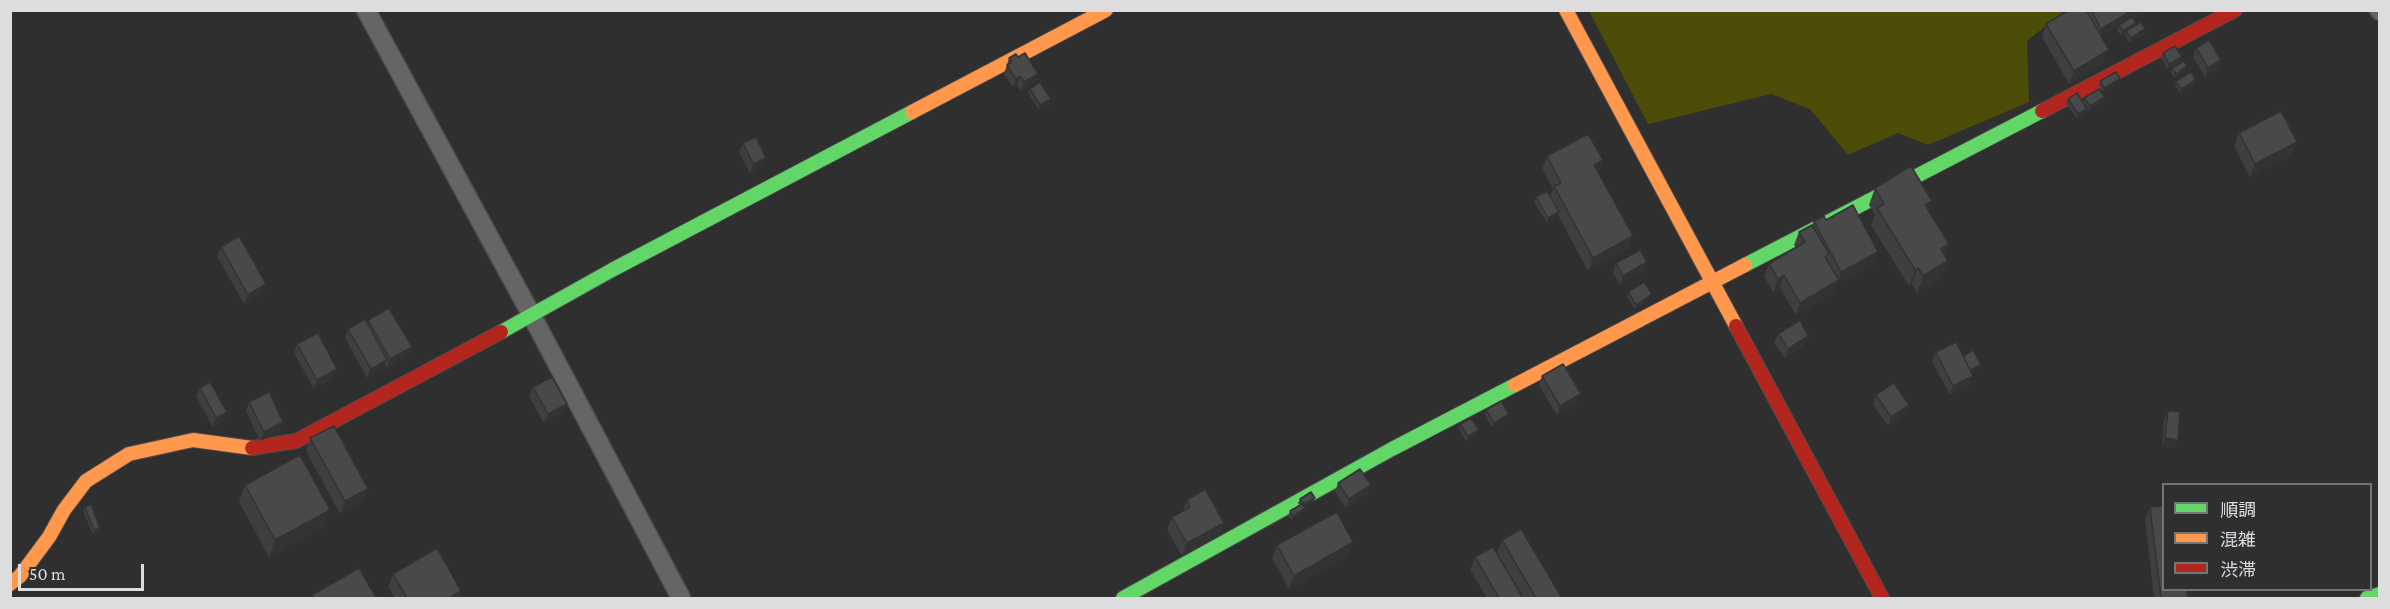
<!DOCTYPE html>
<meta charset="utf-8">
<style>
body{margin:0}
#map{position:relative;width:2390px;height:609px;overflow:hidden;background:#2f2f30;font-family:"Crimson Pro","Noto Sans JP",serif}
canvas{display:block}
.frame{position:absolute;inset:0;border:12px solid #dddddf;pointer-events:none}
.legend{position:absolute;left:2162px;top:483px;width:210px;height:108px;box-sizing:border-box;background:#2e2f31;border:2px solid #747577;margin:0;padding:8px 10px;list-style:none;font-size:18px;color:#dddddf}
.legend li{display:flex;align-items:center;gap:12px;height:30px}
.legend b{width:30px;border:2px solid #747577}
.scale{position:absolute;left:18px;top:564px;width:126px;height:27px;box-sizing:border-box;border:3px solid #dddddf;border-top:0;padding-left:8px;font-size:18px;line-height:21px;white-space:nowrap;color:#dddddf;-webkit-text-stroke:4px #2e2f31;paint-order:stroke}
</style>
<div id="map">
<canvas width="2390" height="609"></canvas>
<div class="frame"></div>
<ul class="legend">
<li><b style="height:8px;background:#63d668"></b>順調</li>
<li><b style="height:8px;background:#ff974d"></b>混雑</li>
<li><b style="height:8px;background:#b3261e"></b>渋滞</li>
</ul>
<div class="scale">50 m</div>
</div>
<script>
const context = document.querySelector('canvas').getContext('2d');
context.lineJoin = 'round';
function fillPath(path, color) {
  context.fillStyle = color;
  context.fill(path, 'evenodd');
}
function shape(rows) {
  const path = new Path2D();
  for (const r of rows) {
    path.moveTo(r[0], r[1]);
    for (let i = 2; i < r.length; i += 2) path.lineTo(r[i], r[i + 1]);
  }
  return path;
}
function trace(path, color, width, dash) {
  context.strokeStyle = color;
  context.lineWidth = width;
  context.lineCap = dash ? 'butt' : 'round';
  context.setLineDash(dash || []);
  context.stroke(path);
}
fillPath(shape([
 [1589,11,2064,11,2027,41,2029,102,1928,145,1898,133,1848,155,1810,109,1771,94,1648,124]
]), '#4d4d08');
const street = shape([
 [366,10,532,316,681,598],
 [2379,10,2380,11]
]);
const fast = shape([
 [1745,265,2042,111],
 [501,332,612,270,912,112],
 [1123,598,1392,449,1515,385],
 [2367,598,2380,594]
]);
const slow = shape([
 [1566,10,1736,326],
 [912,112,1106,10],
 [1515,385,1745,265],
 [10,584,20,576,49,537,64,510,86,481,129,454,193,440,252,448]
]);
const jam = shape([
 [2042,111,2235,10],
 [1736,326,1882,598],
 [252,448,296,441,501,332]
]);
trace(street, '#4b4b4c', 21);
trace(fast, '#4b4b4c', 16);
trace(slow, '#4b4b4c', 16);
trace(jam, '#4b4b4c', 16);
trace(street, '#656564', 18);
trace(fast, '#63d668', 14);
trace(slow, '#ff974d', 14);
trace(jam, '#b3261e', 14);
fillPath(shape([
 [2069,10,2142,10,2142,12,2132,18,2135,25,2144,34,2129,43,2125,35,2125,33,2121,36,2117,30,2119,26,2101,36,2104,63,2069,84,2042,37,2046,24],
 [2196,48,2218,69,2205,77,2193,57],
 [2163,53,2182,57,2180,62,2167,69,2161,57],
 [1018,57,1038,74,1035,82,1021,91,1017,85,1013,87,1004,74,1009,58],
 [2172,68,2186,71,2174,78,2171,72],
 [2196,80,2194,85,2180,93,2175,85,2176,81],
 [2100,81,2118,83,2103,92,2099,85],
 [1030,89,1049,104,1039,110,1028,93],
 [2105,97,2103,102,2088,111,2087,109,2085,113,2077,119,2066,103,2068,99,2083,102,2084,98],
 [2239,133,2292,155,2250,177,2234,146],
 [743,143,766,158,763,166,750,173,739,152],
 [1547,156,1598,173,1633,236,1628,249,1588,271,1558,215,1557,216,1547,223,1534,202,1536,197,1550,197,1553,189,1542,169],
 [1875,188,1928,211,1949,244,1945,255,1942,278,1917,293,1912,284,1909,286,1871,225,1875,215,1869,205],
 [1826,220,1878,252,1873,265,1837,284,1834,293,1796,315,1780,288,1773,292,1764,276,1769,264,1796,248,1794,245,1799,232,1812,225,1814,221],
 [221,247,263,293,244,304,217,256],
 [1616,263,1644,271,1620,285,1613,272],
 [1628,292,1650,299,1635,309,1627,297],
 [368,320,412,347,408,356,387,368,385,365,384,369,367,378,345,338,348,329,367,323],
 [1778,334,1805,345,1785,358,1774,343],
 [297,344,337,369,334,378,314,389,294,353],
 [1936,352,1963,356,1981,365,1979,369,1972,373,1973,376,1970,385,1950,395,1932,361],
 [1542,376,1578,403,1557,415,1539,385],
 [533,387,563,412,544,423,529,396],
 [200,388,224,421,213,427,196,397],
 [1876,395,1909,405,1906,414,1888,426,1873,404],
 [249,402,280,431,260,441,246,411],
 [1486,410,1507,418,1492,427,1485,415],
 [2168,411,2175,448,2162,447,2164,420],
 [1460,424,1477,435,1466,441,1459,429],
 [310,438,364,501,340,514,306,451],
 [1338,483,1371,485,1367,494,1346,508,1335,492],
 [245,485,324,527,269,557,239,502],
 [1300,499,1313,502,1304,507,1303,512,1291,520,1288,516,1290,511,1300,505,1298,503],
 [1187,500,1224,523,1219,536,1182,556,1167,530,1172,517,1183,511],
 [85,507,100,528,99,532,93,535,83,511],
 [2150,507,2188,598,2154,598,2145,520],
 [1502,540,1562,598,1524,598,1497,553],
 [1277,545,1349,555,1289,589,1272,558],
 [1475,557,1523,598,1487,598,1470,570],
 [393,574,461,591,459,598,395,598,388,587]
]), '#3f3f40');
fillPath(shape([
 [2133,10,2142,10,2142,12,2098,38,2101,29],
 [2136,23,2134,28,2126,31,2125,33,2121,36,2123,31],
 [2145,29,2144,34,2129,43,2131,38],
 [2109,50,2104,63,2069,84,2074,71],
 [2182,57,2180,62,2167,69,2169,64],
 [2221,60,2218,69,2205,77,2208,68],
 [2187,66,2186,71,2174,78,2176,74],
 [1038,74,1035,82,1021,91,1024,82],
 [1020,76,1017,85,1013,87,1016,79],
 [2120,79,2118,83,2103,92,2104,88],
 [2196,80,2194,85,2180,93,2181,89],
 [2105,97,2103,102,2088,111,2090,106],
 [1051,99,1049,104,1039,110,1040,105],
 [2087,109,2085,113,2077,119,2078,114],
 [2297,142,2292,155,2250,177,2255,164],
 [766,158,763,166,750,173,753,164],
 [1603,160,1598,173,1594,165],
 [1932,201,1926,217,1925,205],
 [1559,212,1557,216,1547,223,1548,218],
 [1633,236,1628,249,1588,271,1593,258],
 [1949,244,1943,261,1941,249],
 [1878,252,1873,265,1837,284,1834,293,1796,315,1800,303,1837,281,1841,272],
 [1948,261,1942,278,1917,293,1923,276],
 [1647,262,1644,271,1620,285,1623,276],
 [1918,268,1912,284,1909,286,1915,270],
 [1784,275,1780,288,1773,292,1778,279],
 [266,284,263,293,244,304,248,295],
 [1652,294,1650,299,1635,309,1636,305],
 [1808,336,1805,345,1785,358,1788,349],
 [412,347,408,356,387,368,390,359],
 [387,360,384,369,367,378,371,369],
 [1981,365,1979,369,1966,376,1967,372],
 [337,369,334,378,314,389,317,380],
 [1973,376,1970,385,1950,395,1953,386],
 [1581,394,1578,403,1557,415,1560,406],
 [567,404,563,412,544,423,548,414],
 [1909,405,1906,414,1888,426,1891,417],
 [227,412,224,421,213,427,216,418],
 [1509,414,1507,418,1492,427,1494,423],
 [283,422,280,431,260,441,264,432],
 [1479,430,1477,435,1466,441,1468,437],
 [2165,438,2178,440,2175,448,2162,447],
 [1371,485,1367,494,1346,508,1349,499],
 [368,489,364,501,340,514,345,501],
 [1315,498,1313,502,1302,509,1304,504],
 [1305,508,1303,512,1291,520,1293,516],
 [330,510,324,527,269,557,275,540],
 [1224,523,1219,536,1182,556,1187,543],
 [100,528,99,532,93,535,94,530],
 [1353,542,1349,555,1289,589,1294,576],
 [461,591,459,598,449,598]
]), '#333334');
const building = shape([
 [2069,10,2086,10,2109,50,2074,71,2046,24,2069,10],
 [2091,10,2133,10,2101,29,2091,10],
 [2132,17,2136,23,2123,31,2119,25,2132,17],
 [2141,22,2145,29,2131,38,2126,31,2141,22],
 [2209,40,2221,60,2208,68,2196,48,2209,40],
 [2175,46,2182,57,2169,64,2163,53,2175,46],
 [1025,53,1038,74,1024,82,1020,76,1016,79,1007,65,1012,62,1009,58,1016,54,1018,57,1025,53],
 [2184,61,2187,66,2176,74,2172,68,2184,61],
 [2116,72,2120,79,2104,88,2100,81,2116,72],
 [2191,72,2196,80,2181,89,2176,81,2191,72],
 [1040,82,1051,99,1040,105,1030,89,1040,82],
 [2099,89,2105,97,2090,106,2084,98,2099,89],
 [2077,93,2087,109,2078,114,2068,99,2077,93],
 [2281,111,2297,142,2255,164,2239,133,2281,111],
 [1588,134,1603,160,1594,165,1633,236,1593,258,1554,186,1561,183,1547,156,1588,134],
 [756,137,766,158,753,164,743,143,756,137],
 [1911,166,1932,201,1925,205,1949,244,1941,249,1948,261,1923,276,1918,268,1915,270,1877,208,1884,204,1875,188,1911,166],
 [1547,191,1559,212,1548,218,1536,197,1547,191],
 [1853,205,1878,252,1841,272,1814,221,1824,216,1826,220,1853,205],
 [1812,225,1829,254,1825,257,1839,280,1800,303,1784,275,1778,279,1769,264,1805,242,1799,232,1812,225],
 [239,236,266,284,248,295,221,247,239,236],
 [1640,250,1647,262,1623,276,1616,263,1640,250],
 [1644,282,1652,294,1636,305,1628,292,1644,282],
 [389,308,412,347,390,359,368,320,389,308],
 [365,319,387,360,371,369,348,329,365,319],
 [1800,320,1808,336,1788,349,1778,334,1800,320],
 [318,333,337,369,317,380,297,344,318,333],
 [1956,342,1973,376,1953,386,1936,352,1956,342],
 [1973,350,1981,365,1970,370,1963,356,1973,350],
 [1563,364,1581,394,1560,406,1542,376,1563,364],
 [552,377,567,404,548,414,533,387,552,377],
 [210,382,227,412,216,418,200,388,210,382],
 [1894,383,1909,405,1891,417,1876,395,1894,383],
 [269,392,283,422,264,432,249,402,269,392],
 [1501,401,1509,414,1494,423,1486,410,1501,401],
 [2168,411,2180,412,2178,440,2165,438,2168,411],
 [1471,418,1479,430,1468,437,1460,424,1471,418],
 [334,426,368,489,345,501,310,438,334,426],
 [300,455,330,510,275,540,245,485,300,455],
 [1360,469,1371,485,1349,499,1338,483,1360,469],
 [1205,489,1224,523,1187,543,1172,517,1190,507,1187,500,1205,489],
 [1311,492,1315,498,1304,504,1300,499,1311,492],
 [91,504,100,528,94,530,85,507,91,504],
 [1302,504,1305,508,1293,516,1290,511,1302,504],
 [2163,506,2163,590,2186,590,2188,598,2161,598,2150,507,2163,506],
 [1337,512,1353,542,1294,576,1277,545,1337,512],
 [1521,529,1562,598,1536,598,1502,540,1521,529],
 [1493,547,1523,598,1499,598,1475,557,1493,547],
 [437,548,461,591,449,598,407,598,393,574,437,548],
 [359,568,376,598,314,598,312,595,359,568]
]);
fillPath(building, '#49494a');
trace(building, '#333334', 1.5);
</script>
